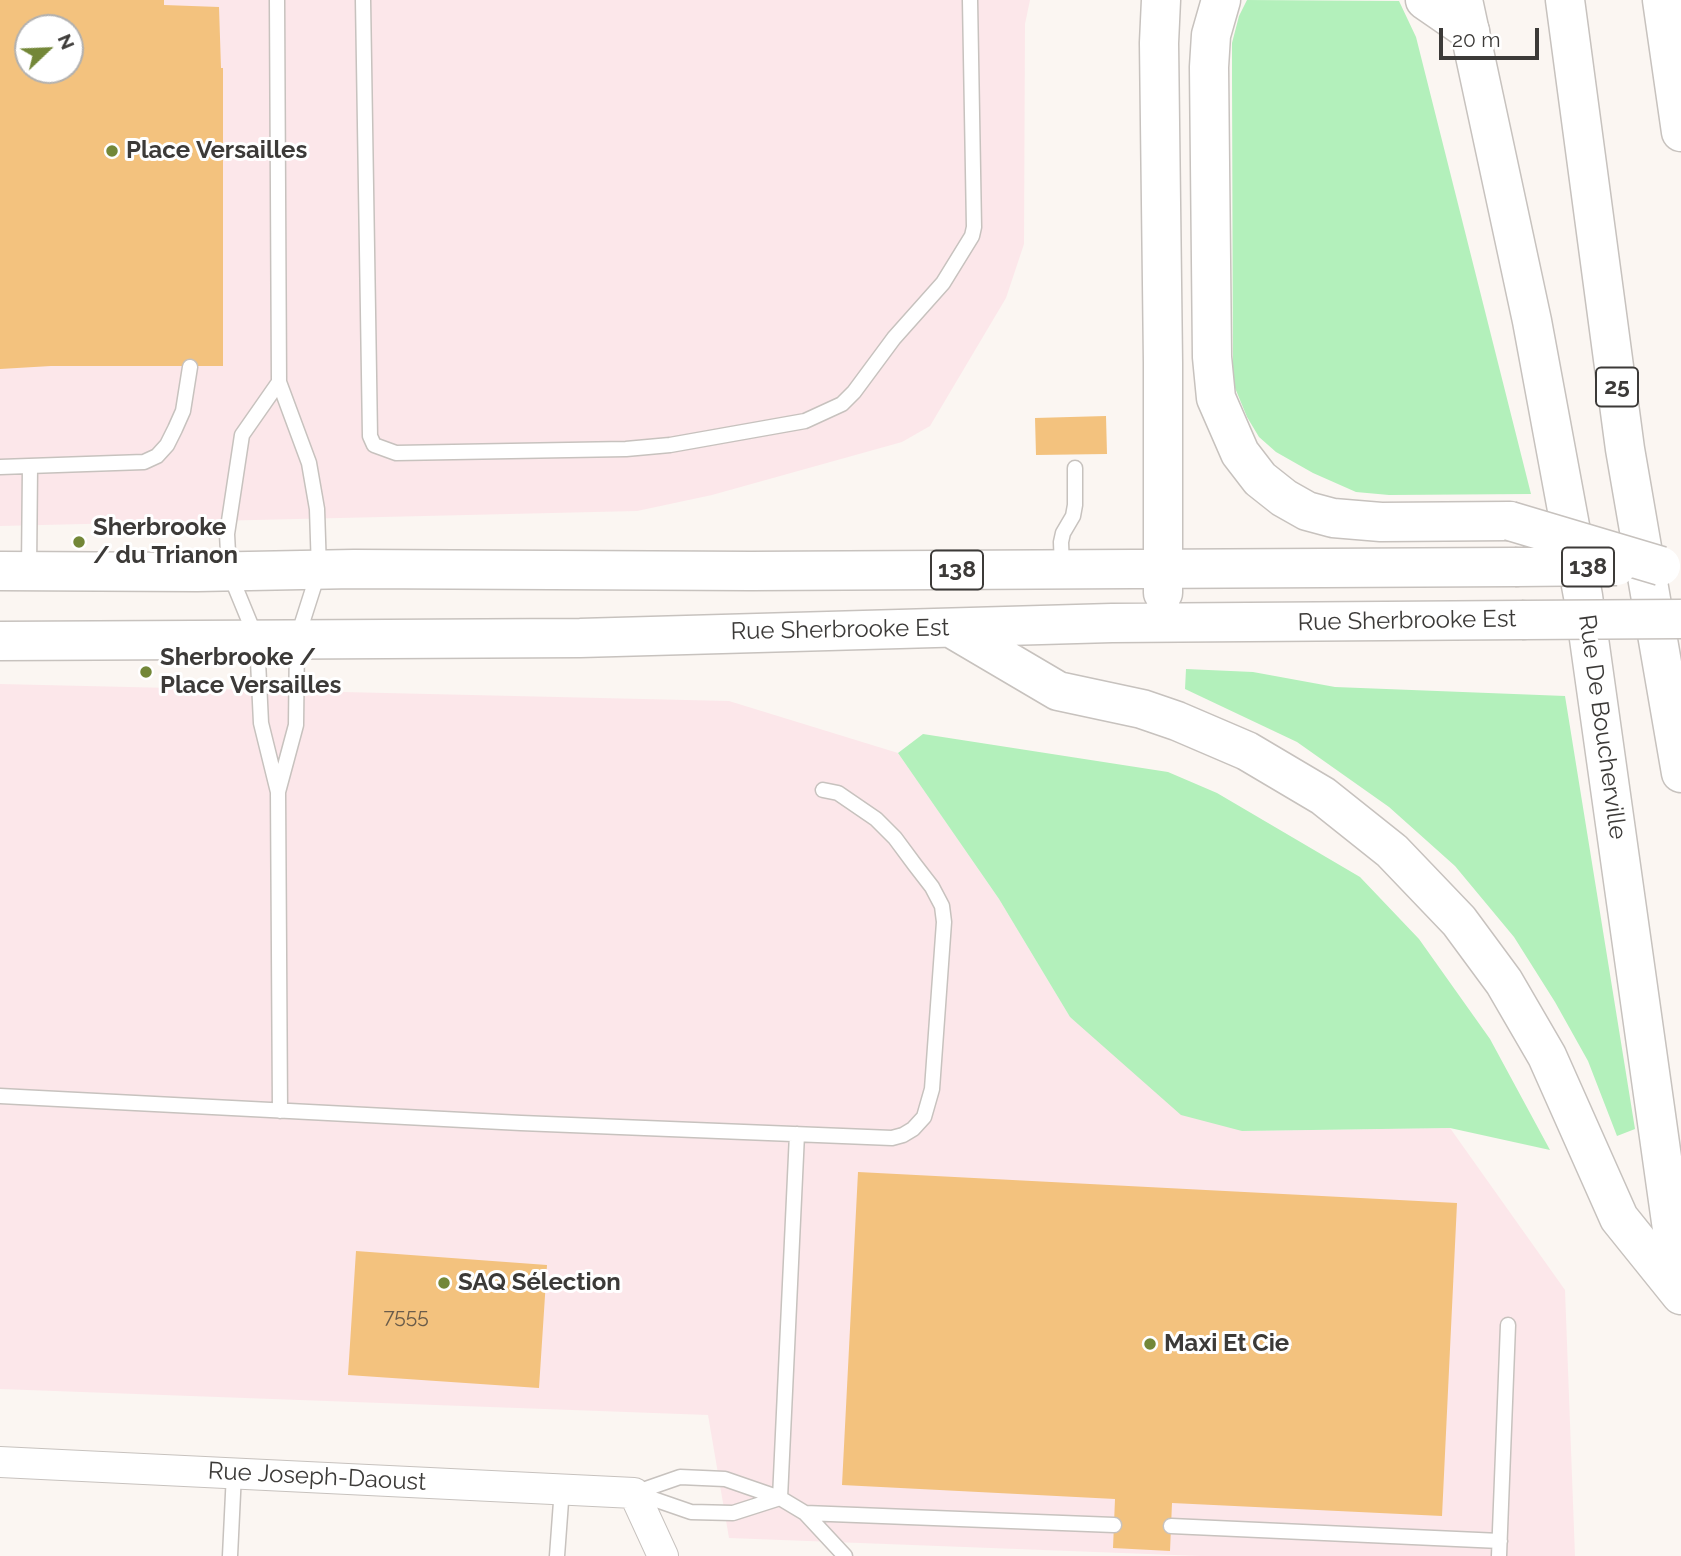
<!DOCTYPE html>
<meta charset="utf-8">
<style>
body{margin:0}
#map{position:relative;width:1681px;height:1556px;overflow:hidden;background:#fbf6f2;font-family:Raleway,sans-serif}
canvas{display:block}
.north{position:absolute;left:14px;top:14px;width:70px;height:70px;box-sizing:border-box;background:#fff;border:2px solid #b1b0af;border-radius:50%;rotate:67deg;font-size:19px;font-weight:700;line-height:28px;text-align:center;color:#3c3a38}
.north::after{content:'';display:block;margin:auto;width:24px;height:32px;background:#738738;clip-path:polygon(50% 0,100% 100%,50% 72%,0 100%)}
.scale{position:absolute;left:1439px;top:28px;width:100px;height:32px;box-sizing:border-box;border:4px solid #3c3a38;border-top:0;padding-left:9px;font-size:21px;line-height:24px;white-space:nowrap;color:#3c3a38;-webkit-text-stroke:5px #fff;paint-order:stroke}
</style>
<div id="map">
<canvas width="1681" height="1556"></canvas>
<div class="north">N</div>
<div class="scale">20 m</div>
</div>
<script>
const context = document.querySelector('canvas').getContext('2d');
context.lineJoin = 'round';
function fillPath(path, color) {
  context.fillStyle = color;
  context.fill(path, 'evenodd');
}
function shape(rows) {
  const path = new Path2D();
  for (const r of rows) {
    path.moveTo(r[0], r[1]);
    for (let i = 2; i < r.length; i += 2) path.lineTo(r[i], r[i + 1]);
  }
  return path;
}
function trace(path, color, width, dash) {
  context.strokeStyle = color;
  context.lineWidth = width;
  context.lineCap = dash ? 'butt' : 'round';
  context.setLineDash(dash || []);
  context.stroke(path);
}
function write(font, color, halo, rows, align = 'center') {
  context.font = font + ' Raleway,sans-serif';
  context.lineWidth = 6;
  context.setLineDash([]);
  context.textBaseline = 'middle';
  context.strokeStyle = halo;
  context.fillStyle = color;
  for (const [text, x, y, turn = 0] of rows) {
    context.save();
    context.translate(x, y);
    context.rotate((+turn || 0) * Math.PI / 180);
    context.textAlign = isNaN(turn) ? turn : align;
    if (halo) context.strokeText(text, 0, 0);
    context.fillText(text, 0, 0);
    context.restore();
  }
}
fillPath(shape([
 [0,0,1030,0,1025,24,1024,244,1006,298,930,426,902,442,712,495,637,511,0,526],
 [28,28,70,28,70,70,28,70],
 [0,684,729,701,898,753,999,899,1070,1017,1242,1131,1450,1128,1565,1290,1575,1556,1200,1556,729,1538,708,1415,0,1389]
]), '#fce7ea');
fillPath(shape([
 [1247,0,1399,1,1416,37,1531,494,1389,495,1356,492,1313,473,1276,452,1259,437,1247,417,1233,383,1232,79,1232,43,1239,16],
 [1186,669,1253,672,1335,687,1565,696,1635,1129,1617,1136,1588,1061,1555,1002,1514,937,1455,866,1389,807,1297,742,1185,689],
 [923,734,1168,772,1217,793,1360,877,1419,939,1490,1039,1550,1150,1450,1128,1242,1131,1181,1115,1070,1017,999,899,898,753]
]), '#b3f0bb');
fillPath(shape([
 [0,0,164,0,164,5,219,7,221,68,223,68,223,366,51,366,0,369],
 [28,28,70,28,70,70,28,70],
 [1106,416,1107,454,1036,455,1035,418],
 [858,1172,1457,1203,1442,1516,1172,1503,1170,1551,1113,1548,1115,1499,842,1485],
 [356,1251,547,1265,539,1388,348,1375]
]), '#f3c27e');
const lane = shape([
 [277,0,279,382,309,463,317,509,319,570,297,639,296,725,278,792],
 [363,0,370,436,374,445,396,453,626,449,670,445,805,421,842,404,854,392,894,338,943,283,972,236,974,227,970,0],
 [279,382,242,435,227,534,229,572,257,640,261,723,278,792,280,1111],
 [0,467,144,462,157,456,167,445,175,429,183,411,190,367],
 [1062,568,1061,542,1063,533,1073,516,1075,505,1075,468],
 [29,570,30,467],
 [0,1096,521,1123,892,1138,903,1135,913,1129,924,1117,932,1089,944,922,942,906,932,887,915,865,895,838,876,819,838,793,823,790],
 [634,1493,680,1477,725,1479,780,1498,805,1513,1114,1525],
 [636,1493,691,1512,733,1513,780,1498],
 [780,1498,797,1134],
 [805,1513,845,1556],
 [1171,1526,1500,1541],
 [230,1556,234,1473],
 [557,1556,562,1488],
 [1499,1556,1508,1325]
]);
const street = shape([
 [0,1462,634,1493,663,1556]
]);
const secondary = shape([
 [1463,0,1532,321,1583,596,1681,1293]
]);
const primary = shape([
 [1161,0,1159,43,1163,363,1163,593],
 [1221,0,1211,35,1209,67,1212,357,1216,398,1240,453,1260,479,1284,498,1307,511,1333,518,1381,522,1510,521],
 [1425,0,1470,31],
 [0,571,197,572,354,569,751,571,1515,567],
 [951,628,1058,691,1142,709,1177,721,1247,751,1323,796,1392,851,1459,921,1504,982,1547,1056,1619,1218,1681,1295],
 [0,641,580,638,1112,623,1522,620]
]);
const highway = shape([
 [1565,0,1625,449,1681,773],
 [1662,0,1681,132]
]);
trace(lane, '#c7c2be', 17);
trace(street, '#c7c2be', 32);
trace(secondary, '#c7c2be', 41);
trace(primary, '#c7c2be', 41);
trace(highway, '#c7c2be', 41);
trace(lane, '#fff', 14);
trace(street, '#fff', 30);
trace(secondary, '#fff', 38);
trace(primary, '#fff', 38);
trace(highway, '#fff', 38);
const primaryBridge = shape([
 [1510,521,1661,566],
 [1515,567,1617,566],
 [1522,620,1681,619]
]);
trace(primaryBridge, '#c7c2be', 41, []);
trace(primaryBridge, '#fff', 38);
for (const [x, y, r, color] of [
 [112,151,7,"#738738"],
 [79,542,7,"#738738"],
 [146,672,7,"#738738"],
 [444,1283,7,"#738738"],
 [1150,1344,7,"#738738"]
]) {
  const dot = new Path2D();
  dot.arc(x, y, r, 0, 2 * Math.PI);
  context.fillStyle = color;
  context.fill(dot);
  trace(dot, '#fff', 2.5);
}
write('21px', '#6a5c4a', null, [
 ["7555",406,1317]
]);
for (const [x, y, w] of [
 [1617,387,42],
 [1588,567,52],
 [957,570,52]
]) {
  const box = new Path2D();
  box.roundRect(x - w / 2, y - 19.5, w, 39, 5);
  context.fillStyle = '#fff';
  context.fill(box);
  trace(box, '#3c3a38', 2);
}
write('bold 23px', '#3c3a38', null, [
 ["25",1617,387],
 ["138",1588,567],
 ["138",957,570]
]);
write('bold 24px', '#3c3a38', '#fff', [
 ["Place Versailles",126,151],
 ["Sherbrooke",93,528],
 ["/ du Trianon",93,556],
 ["Sherbrooke /",160,658],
 ["Place Versailles",160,686],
 ["SAQ Sélection",458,1283],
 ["Maxi Et Cie",1164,1344]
], 'left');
write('24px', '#3c3a38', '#fff', [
 ["Rue Sherbrooke Est",1407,621,-1],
 ["Rue Sherbrooke Est",840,630,-1],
 ["Rue De Boucherville",1602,727,82],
 ["Rue Joseph-Daoust",317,1477,3]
]);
</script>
